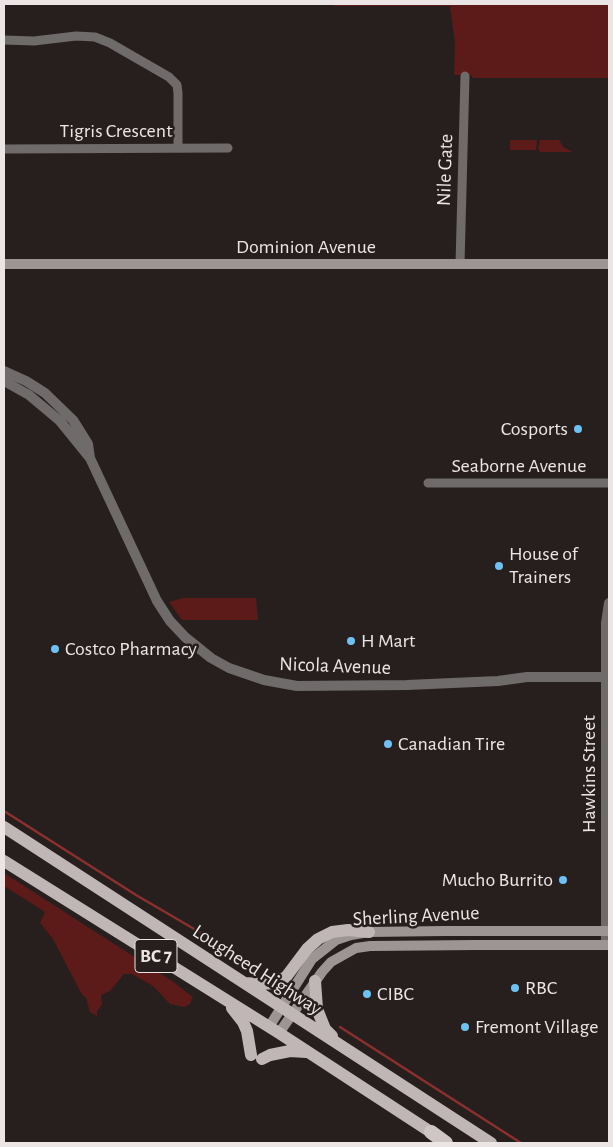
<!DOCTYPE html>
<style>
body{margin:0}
#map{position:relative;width:613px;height:1147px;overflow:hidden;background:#271f1e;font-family:"Alegreya Sans",sans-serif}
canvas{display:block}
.frame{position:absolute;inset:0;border:5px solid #ebe6e5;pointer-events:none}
</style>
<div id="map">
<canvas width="613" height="1147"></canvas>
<div class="frame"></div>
</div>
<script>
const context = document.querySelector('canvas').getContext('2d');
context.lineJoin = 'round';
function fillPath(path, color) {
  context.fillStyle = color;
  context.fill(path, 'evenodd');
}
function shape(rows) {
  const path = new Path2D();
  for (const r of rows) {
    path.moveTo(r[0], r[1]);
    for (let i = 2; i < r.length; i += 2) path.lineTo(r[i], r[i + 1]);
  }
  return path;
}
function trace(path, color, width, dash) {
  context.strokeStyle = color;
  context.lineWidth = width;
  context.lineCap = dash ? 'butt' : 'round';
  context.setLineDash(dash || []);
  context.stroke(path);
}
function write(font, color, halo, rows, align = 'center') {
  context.font = font + ' "Alegreya Sans",sans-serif';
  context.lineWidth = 5;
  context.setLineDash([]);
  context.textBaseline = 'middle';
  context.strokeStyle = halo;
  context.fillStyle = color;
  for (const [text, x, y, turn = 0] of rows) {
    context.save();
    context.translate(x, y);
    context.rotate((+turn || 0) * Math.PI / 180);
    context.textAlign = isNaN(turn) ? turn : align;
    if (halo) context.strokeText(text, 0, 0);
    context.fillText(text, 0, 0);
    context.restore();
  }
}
fillPath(shape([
 [330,4,609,4,609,78,473,78,471,75,454,75,455,44,450,6,335,6],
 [510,140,536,140,537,141,536,150,510,150],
 [540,140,559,140,563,147,573,152,540,152,538,149],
 [183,598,256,598,258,620,182,620,169,602],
 [4,873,172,981,193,997,190,1004,184,1007,170,1004,153,986,132,974,124,974,110,991,101,995,102,1005,97,1011,97,1016,90,1012,86,998,81,993,53,939,40,923,45,912,4,886]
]), '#5c1a19');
fillPath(shape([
 [213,940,217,941,250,964,253,966,250,969,238,965,210,946]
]), '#8b302e');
trace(shape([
 [4,811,136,895,213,940],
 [340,1027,521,1143]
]), '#8b302e', 2.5);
trace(shape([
 [4,40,34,41,76,36,95,37,110,43,169,77,177,85,178,93,178,148],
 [4,149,228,148],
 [460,264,465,76],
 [428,483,609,483]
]), '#6f6b6a', 9);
trace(shape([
 [4,371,26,381,45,393,73,420,88,444,90,458,157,601,170,621,185,637,211,658,229,668,264,680,297,686,407,685,498,681,527,677,609,677],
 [4,381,29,395,60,421,90,458],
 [606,945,606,623,609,603]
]), '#6f6b6a', 10);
trace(shape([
 [4,264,609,264],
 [269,1027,312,959,336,940,351,935,369,932,444,931,609,931],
 [279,1033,322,972,331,962,356,948,370,946,476,945,609,945]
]), '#9c9594', 10);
trace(shape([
 [4,827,491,1143],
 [4,861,279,1033,440,1138],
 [315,981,317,1009,325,1029,332,1036],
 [245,983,260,984,276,983,286,977,307,949,318,939,332,932,348,930,369,932],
 [232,1008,243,1022,247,1031,251,1055],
 [262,1059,270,1055,290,1051,306,1052]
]), '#bfb6b5', 12);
trace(shape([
 [431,1132,446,1143]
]), '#cfc5c4', 14);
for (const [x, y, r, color] of [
 [578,429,5,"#6dc2f3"],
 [499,566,5,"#6dc2f3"],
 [351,641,5,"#6dc2f3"],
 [55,649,5,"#6dc2f3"],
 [388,744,5,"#6dc2f3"],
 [563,880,5,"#6dc2f3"],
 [515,988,5,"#6dc2f3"],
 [367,994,5,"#6dc2f3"],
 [465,1027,5,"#6dc2f3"]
]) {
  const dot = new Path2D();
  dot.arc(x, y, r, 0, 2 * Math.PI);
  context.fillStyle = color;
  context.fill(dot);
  trace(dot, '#271f1e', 2);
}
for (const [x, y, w] of [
 [156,956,42]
]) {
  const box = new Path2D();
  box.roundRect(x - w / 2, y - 16.5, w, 33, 4);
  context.fillStyle = '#271f1e';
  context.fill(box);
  trace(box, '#ebe6e5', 1);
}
write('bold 19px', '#ebe6e5', null, [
 ["BC 7",156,956]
]);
write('20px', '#ebe6e5', '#271f1e', [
 ["Tigris Crescent",116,131],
 ["Nile Gate",445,170,-88],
 ["Dominion Avenue",306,247],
 ["Seaborne Avenue",519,466],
 ["Nicola Avenue",335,666,2],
 ["Hawkins Street",589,774,-90],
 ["Sherling Avenue",416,916,-3],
 ["Lougheed Highway",257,970,33]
]);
write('20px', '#ebe6e5', '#271f1e', [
 ["Cosports",568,429,"right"],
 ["House of",509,554],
 ["Trainers",509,577],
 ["H Mart",361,641],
 ["Costco Pharmacy",65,649],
 ["Canadian Tire",398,744],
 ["Mucho Burrito",553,880,"right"],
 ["RBC",525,988],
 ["CIBC",377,994],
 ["Fremont Village",475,1027]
], 'left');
</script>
